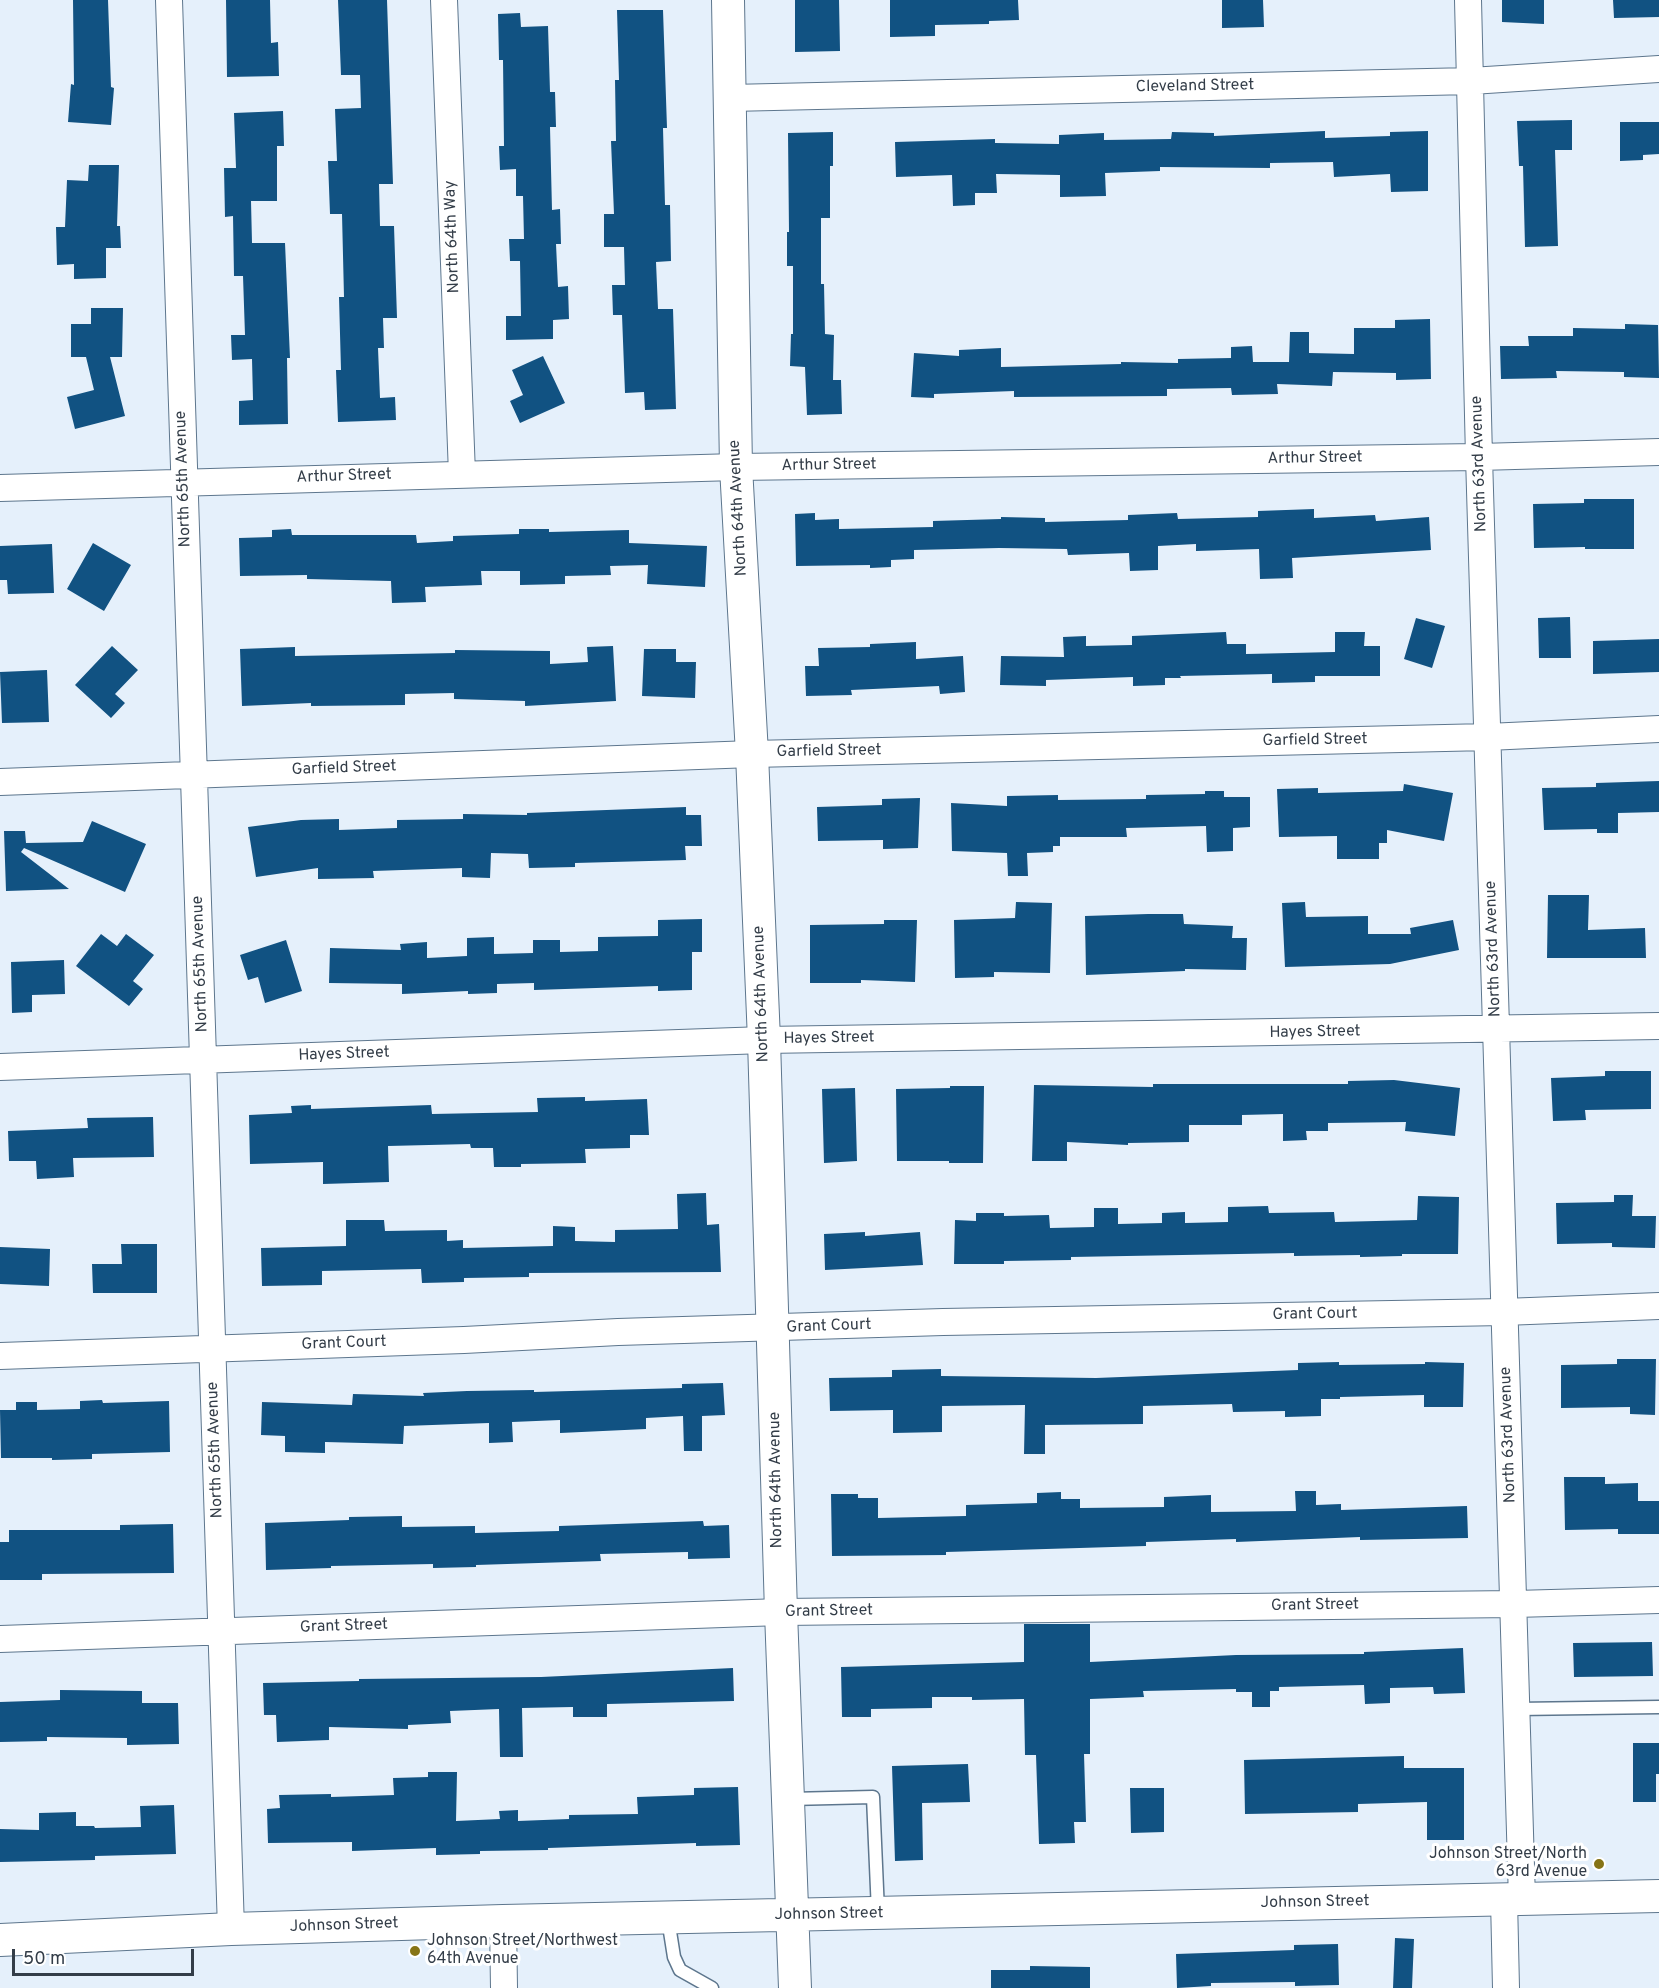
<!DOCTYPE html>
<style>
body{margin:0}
#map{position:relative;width:1659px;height:1988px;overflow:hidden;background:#e5f0fb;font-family:Overpass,sans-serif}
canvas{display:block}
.scale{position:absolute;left:12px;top:1949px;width:182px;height:27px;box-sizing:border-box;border:3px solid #333d48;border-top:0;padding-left:8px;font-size:18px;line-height:21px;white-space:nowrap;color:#333d48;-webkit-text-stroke:4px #fff;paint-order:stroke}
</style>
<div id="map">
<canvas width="1659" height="1988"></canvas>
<div class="scale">50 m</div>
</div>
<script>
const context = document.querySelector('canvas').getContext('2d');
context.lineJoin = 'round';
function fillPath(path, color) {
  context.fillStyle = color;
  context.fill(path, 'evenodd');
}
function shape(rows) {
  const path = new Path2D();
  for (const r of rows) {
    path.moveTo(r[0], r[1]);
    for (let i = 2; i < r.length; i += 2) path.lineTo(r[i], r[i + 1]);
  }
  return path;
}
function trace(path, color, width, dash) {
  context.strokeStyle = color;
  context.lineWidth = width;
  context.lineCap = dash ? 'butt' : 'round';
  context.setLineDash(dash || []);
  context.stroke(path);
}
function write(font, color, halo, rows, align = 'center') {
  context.font = font + ' Overpass,sans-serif';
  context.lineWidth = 6;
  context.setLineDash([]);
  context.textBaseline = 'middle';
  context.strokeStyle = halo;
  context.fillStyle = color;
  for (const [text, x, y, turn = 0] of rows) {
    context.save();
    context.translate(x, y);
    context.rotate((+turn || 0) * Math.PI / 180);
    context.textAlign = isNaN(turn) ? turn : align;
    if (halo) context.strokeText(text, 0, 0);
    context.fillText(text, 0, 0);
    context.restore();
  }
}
fillPath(shape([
 [73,0,108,0,111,87,114,88,111,125,68,122,71,84,74,85],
 [226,0,270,0,271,43,278,42,279,76,227,77],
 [338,0,387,0,393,184,379,184,380,226,394,226,397,318,383,318,384,348,378,348,380,398,395,397,396,420,338,422,336,370,341,370,339,297,344,297,342,214,330,214,328,161,337,161,335,109,361,108,360,75,341,75],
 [795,0,839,0,840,51,795,52],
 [890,0,1018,0,1019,20,989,21,989,24,935,25,935,36,890,37],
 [1222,0,1263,0,1264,27,1222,28],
 [1502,0,1544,0,1544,24,1502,22],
 [1613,0,1659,0,1659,17,1614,18],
 [617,10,663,10,667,128,663,128,665,205,670,205,671,261,656,262,658,309,673,309,676,409,645,410,644,392,625,393,622,315,613,315,612,285,625,285,624,247,604,247,604,214,614,214,611,141,616,141,615,80,619,80],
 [520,13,521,27,548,26,550,92,555,92,556,127,550,127,552,210,560,209,561,244,556,244,558,287,568,286,569,319,553,320,553,339,506,340,506,316,521,316,520,261,510,261,509,239,524,239,523,196,516,196,516,169,500,170,499,146,504,146,503,60,499,60,498,14],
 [283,111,284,146,277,146,277,201,251,201,252,243,285,243,290,358,287,358,288,424,239,425,239,401,253,400,252,359,232,360,231,335,245,335,243,276,234,276,233,216,225,217,224,168,236,168,234,113],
 [1572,120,1572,150,1555,150,1558,246,1525,247,1523,166,1519,166,1517,121],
 [1620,122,1659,122,1659,154,1643,155,1643,160,1620,161],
 [1325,131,1325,138,1390,136,1390,132,1428,131,1428,191,1391,192,1390,174,1334,177,1333,162,1270,163,1270,168,1160,167,1160,171,1105,173,1106,196,1060,197,1060,175,996,174,997,193,975,193,975,205,953,206,952,175,896,177,895,142,995,139,995,143,1059,144,1059,135,1104,133,1104,140,1171,139,1172,132,1214,133,1214,136],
 [833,132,833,166,830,166,830,218,821,218,821,284,824,284,825,334,834,335,833,380,841,380,842,414,807,415,805,367,790,366,791,334,793,334,793,266,787,266,787,232,789,232,788,133],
 [89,165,119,165,117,226,120,226,121,248,106,248,106,278,74,279,74,264,57,265,56,227,65,227,67,180,88,181],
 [91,308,123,308,122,357,110,357,125,416,75,429,67,397,94,390,86,357,71,357,71,324,91,324],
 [1430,319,1431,379,1396,380,1396,373,1333,372,1332,386,1277,384,1278,394,1232,395,1231,388,1167,389,1167,396,1014,397,1014,391,934,394,934,398,911,397,914,353,959,356,959,350,1001,348,1001,367,1121,364,1121,362,1178,363,1178,359,1231,358,1231,347,1252,346,1253,362,1289,362,1290,332,1309,332,1309,353,1354,354,1354,328,1395,328,1395,320],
 [1625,324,1658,325,1659,378,1624,377,1624,372,1556,371,1557,378,1501,379,1500,346,1529,346,1528,336,1573,336,1573,328,1625,329],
 [543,356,565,403,520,423,510,401,523,395,512,370],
 [1584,499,1634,499,1634,549,1585,549,1585,547,1534,548,1533,504,1584,503],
 [1314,509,1314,518,1375,515,1376,521,1429,517,1431,550,1292,558,1293,578,1260,579,1259,549,1196,551,1196,544,1158,546,1158,570,1130,571,1129,553,1068,555,1067,549,999,548,914,550,914,559,891,560,891,567,870,568,870,565,796,566,795,514,815,513,815,520,839,519,839,529,933,527,933,521,1001,519,1001,517,1045,518,1045,522,1128,520,1128,515,1177,513,1178,519,1258,517,1258,511],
 [291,529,292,535,416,535,417,543,453,541,453,536,519,534,519,529,549,529,549,532,629,530,629,543,707,546,705,587,647,584,648,565,610,566,611,575,565,576,565,584,520,585,520,571,481,571,482,585,425,587,426,602,392,603,391,581,307,579,307,575,240,576,239,538,272,537,272,530],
 [93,543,131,565,104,611,67,589],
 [52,544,54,593,8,594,7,580,0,580,0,546],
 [1570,617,1571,658,1539,658,1538,618],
 [1416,618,1445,626,1432,668,1404,659],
 [1226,632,1227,644,1246,644,1246,654,1335,652,1335,632,1365,632,1364,646,1380,646,1380,676,1315,676,1315,682,1272,683,1272,674,1180,676,1181,678,1165,678,1165,685,1133,686,1133,677,1046,680,1046,686,1000,685,1001,656,1064,657,1063,637,1086,636,1086,646,1132,645,1132,636],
 [1659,639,1659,672,1593,674,1593,641],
 [916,642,916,659,963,656,965,692,940,694,939,686,851,690,852,695,806,696,805,666,819,666,818,648,870,647,870,644],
 [112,646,138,670,115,694,125,703,111,718,75,685],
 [613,646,616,701,525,706,525,701,454,699,454,693,405,694,405,705,311,706,311,703,242,706,240,649,295,647,295,656,455,653,455,650,550,651,550,664,588,662,587,647],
 [644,649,676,649,676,662,696,662,695,698,642,696],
 [47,670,49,722,2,723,0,672],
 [1659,781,1659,812,1618,813,1618,833,1597,833,1597,829,1544,830,1542,788,1596,787,1596,783],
 [1404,784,1453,793,1444,841,1387,830,1387,843,1379,843,1379,859,1337,859,1337,836,1279,837,1277,789,1318,788,1318,793,1403,791],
 [1205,791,1224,791,1224,797,1250,797,1250,827,1233,828,1233,851,1207,852,1206,826,1126,828,1127,837,1060,837,1060,846,1053,846,1053,852,1027,853,1028,876,1008,876,1007,853,952,851,951,803,1007,806,1007,796,1058,795,1058,800,1146,799,1146,795,1205,794],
 [920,798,918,848,883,849,883,840,818,841,817,807,882,805,882,799],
 [686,807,686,815,701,815,702,846,685,846,686,860,575,863,575,867,529,868,528,854,491,853,490,878,462,877,462,868,373,871,374,878,318,879,318,868,256,877,248,827,301,820,339,819,339,830,397,828,397,820,463,819,463,814,527,815,527,813],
 [92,821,146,844,125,892,24,848,21,852,69,889,6,891,4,831,25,831,26,843,83,842],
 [1548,895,1589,895,1588,930,1645,928,1646,958,1547,958],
 [1016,902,1052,903,1050,973,994,972,994,977,955,978,954,920,1015,918],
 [1305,902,1306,917,1368,916,1368,934,1411,934,1410,928,1453,920,1459,950,1390,964,1285,967,1282,903],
 [1148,914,1183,914,1184,924,1233,926,1232,938,1247,938,1246,970,1185,969,1185,971,1086,975,1085,916],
 [702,919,702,952,692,952,692,990,658,991,658,986,534,990,534,983,497,984,497,993,468,994,468,991,402,994,402,984,329,983,330,948,401,950,400,944,427,942,427,958,467,956,467,938,494,937,494,954,533,953,533,940,560,940,560,952,598,951,598,937,658,936,658,920],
 [884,920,917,920,915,982,861,980,861,983,810,983,810,925,884,924],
 [101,934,117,946,126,934,154,955,133,981,143,989,129,1006,76,966],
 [286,940,302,991,265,1003,258,977,248,980,240,955],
 [64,960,65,994,32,995,32,1012,12,1013,11,962],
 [1605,1071,1651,1071,1651,1109,1585,1110,1586,1120,1553,1121,1551,1078,1605,1076],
 [1394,1080,1460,1088,1455,1136,1405,1131,1406,1122,1328,1123,1328,1131,1306,1131,1307,1140,1283,1141,1283,1114,1242,1115,1242,1125,1189,1125,1189,1142,1128,1143,1128,1145,1067,1142,1067,1161,1032,1161,1034,1085,1153,1087,1153,1084,1348,1084,1348,1081],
 [950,1086,984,1086,983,1163,949,1163,949,1161,897,1161,896,1089,950,1088],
 [855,1088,857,1161,824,1163,822,1089],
 [585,1097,585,1101,647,1099,649,1135,630,1135,630,1148,585,1149,586,1163,521,1164,521,1167,494,1167,493,1148,471,1148,470,1144,388,1146,389,1182,323,1184,323,1162,250,1164,249,1115,292,1113,291,1106,311,1105,311,1109,431,1105,432,1114,483,1113,538,1112,537,1098],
 [153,1117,154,1157,73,1158,74,1177,37,1179,36,1161,9,1161,8,1131,88,1128,87,1118],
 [706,1193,707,1225,719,1224,721,1272,529,1273,529,1277,464,1278,464,1282,422,1283,421,1269,322,1271,322,1285,262,1286,261,1248,346,1246,346,1220,384,1220,385,1231,447,1230,447,1241,463,1240,463,1248,553,1246,553,1226,575,1227,575,1241,615,1242,615,1230,678,1229,677,1194],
 [1614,1195,1633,1195,1632,1216,1656,1216,1655,1248,1612,1247,1612,1243,1557,1244,1556,1203,1614,1202],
 [1418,1196,1459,1197,1458,1254,1402,1254,1402,1256,1360,1257,1360,1255,1294,1256,1294,1253,1071,1257,1071,1260,1004,1261,1004,1264,954,1264,955,1220,976,1221,976,1213,1004,1213,1004,1216,1049,1215,1050,1228,1094,1227,1094,1208,1118,1208,1118,1224,1162,1223,1162,1213,1185,1212,1185,1223,1228,1222,1228,1207,1268,1206,1269,1213,1334,1212,1335,1222,1417,1220],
 [865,1232,865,1236,920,1232,923,1265,825,1270,824,1234],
 [121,1244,157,1244,157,1293,93,1293,92,1264,122,1264],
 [0,1247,50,1249,49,1286,0,1284],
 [1617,1359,1656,1359,1655,1415,1630,1414,1630,1407,1561,1408,1561,1365,1617,1364],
 [1339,1362,1339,1365,1425,1364,1425,1362,1464,1363,1463,1407,1424,1407,1424,1395,1340,1397,1340,1399,1321,1399,1321,1416,1285,1417,1285,1411,1233,1412,1232,1404,1143,1406,1143,1424,1045,1425,1045,1454,1024,1454,1025,1405,942,1406,942,1432,893,1433,893,1410,830,1411,829,1378,892,1377,892,1370,941,1369,941,1376,1096,1378,1298,1370,1298,1363],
 [723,1383,725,1415,702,1416,702,1451,684,1451,683,1416,646,1418,646,1429,560,1433,560,1420,512,1422,513,1442,489,1443,489,1423,404,1426,403,1444,325,1442,325,1453,285,1452,285,1436,261,1435,262,1402,352,1405,353,1394,424,1396,423,1393,467,1391,534,1390,534,1392,682,1388,682,1384],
 [102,1400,103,1403,169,1401,170,1452,92,1454,92,1459,52,1460,52,1458,1,1458,0,1410,16,1410,16,1402,37,1402,37,1410,80,1409,80,1401],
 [1564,1477,1605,1477,1605,1484,1638,1483,1638,1501,1659,1501,1659,1534,1618,1534,1618,1529,1565,1530],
 [1295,1491,1316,1491,1316,1505,1341,1504,1341,1510,1467,1506,1468,1538,1360,1540,1360,1537,1236,1542,1236,1539,1146,1542,1146,1546,946,1552,946,1555,832,1556,831,1494,858,1494,858,1498,878,1498,878,1518,966,1516,966,1505,1037,1503,1037,1493,1061,1492,1061,1499,1080,1499,1080,1508,1164,1507,1164,1497,1211,1495,1211,1512,1296,1511],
 [402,1516,402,1527,475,1526,475,1533,559,1531,559,1526,703,1521,704,1526,729,1525,730,1558,688,1559,688,1552,600,1554,601,1561,476,1565,476,1567,433,1568,433,1564,331,1566,331,1568,266,1570,265,1523,349,1520,349,1517],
 [173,1524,174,1573,42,1574,42,1580,0,1580,0,1542,9,1542,9,1530,120,1530,120,1525],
 [1024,1624,1090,1624,1090,1662,1236,1655,1364,1654,1364,1652,1463,1648,1465,1693,1434,1694,1433,1687,1390,1688,1390,1703,1365,1704,1364,1685,1279,1687,1279,1691,1270,1691,1270,1707,1252,1707,1252,1692,1236,1692,1236,1689,1143,1691,1144,1697,1090,1699,1090,1754,1084,1754,1086,1822,1074,1822,1075,1843,1039,1844,1036,1755,1025,1755,1024,1699,972,1700,972,1697,932,1697,932,1708,871,1709,871,1717,842,1717,841,1667,1024,1662],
 [1652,1642,1653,1676,1574,1677,1573,1643],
 [733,1668,734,1701,607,1704,607,1717,573,1717,573,1707,522,1708,523,1757,500,1757,499,1709,450,1711,451,1723,408,1725,408,1729,329,1727,329,1740,277,1742,276,1715,264,1715,263,1683,359,1681,359,1679,541,1677],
 [60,1690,142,1691,142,1703,178,1703,179,1744,127,1745,127,1738,47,1737,47,1741,0,1742,0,1702,60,1700],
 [1633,1743,1659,1743,1659,1774,1656,1774,1656,1802,1633,1802],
 [1404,1756,1404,1768,1464,1768,1464,1840,1427,1840,1427,1802,1358,1804,1358,1812,1245,1814,1244,1760],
 [968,1764,970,1802,922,1803,923,1860,895,1861,892,1766],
 [428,1772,457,1772,456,1821,500,1819,499,1811,518,1810,518,1821,569,1819,569,1815,638,1814,637,1797,694,1795,694,1788,738,1787,740,1845,696,1846,696,1843,548,1848,548,1850,480,1851,480,1854,436,1855,436,1848,352,1851,352,1842,268,1843,267,1809,280,1808,279,1795,331,1794,331,1797,394,1795,393,1778,428,1777],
 [1130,1788,1164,1788,1164,1832,1131,1833],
 [174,1805,176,1854,95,1856,95,1860,0,1862,0,1829,39,1830,39,1813,76,1812,76,1826,94,1826,95,1828,141,1827,140,1806],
 [1395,1938,1414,1939,1412,1988,1393,1988],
 [1338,1944,1339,1985,1295,1986,1295,1982,1211,1983,1211,1986,1177,1988,1176,1954,1294,1950,1294,1945],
 [1030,1966,1090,1967,1090,1988,991,1988,991,1970,1030,1970]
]), '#115282');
const service = shape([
 [1517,1709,1659,1707],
 [790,1799,873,1797,878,1912],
 [668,1919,674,1957,680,1970,712,1988]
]);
const minor = shape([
 [169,0,231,1929],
 [444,0,462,474],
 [1468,0,1479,457,1522,1899],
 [730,98,1471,81,1659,69],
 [0,488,736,467,1479,457,1659,452],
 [0,782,752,754,1488,737,1659,729],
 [0,1067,764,1040,1659,1026],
 [0,1356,464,1340,618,1332,943,1322,1504,1312,1659,1306],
 [0,1639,781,1612,1515,1604,1659,1600],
 [1504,1899,1506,1988],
 [503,1921,504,1988]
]);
const tertiary = shape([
 [728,0,736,467,752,754,764,1040,781,1612,795,1988],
 [0,1940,231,1929,503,1921,1659,1896]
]);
trace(service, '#5d768d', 15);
trace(minor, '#5d768d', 28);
trace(tertiary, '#5d768d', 34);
trace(service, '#fff', 12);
trace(minor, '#fff', 26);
trace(tertiary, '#fff', 32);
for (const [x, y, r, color] of [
 [1599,1864,6,"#867416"],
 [415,1951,6,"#867416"]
]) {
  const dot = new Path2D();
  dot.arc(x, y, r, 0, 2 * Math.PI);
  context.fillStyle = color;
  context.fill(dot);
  trace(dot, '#fff', 2);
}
write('16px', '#333d48', '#fff', [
 ["Cleveland Street",1195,87,-1],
 ["North 64th Way",453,237,-92],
 ["Arthur Street",1315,459,-1],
 ["North 63rd Avenue",1480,464,-92],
 ["Arthur Street",829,466,-1],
 ["Arthur Street",344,477,-2],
 ["North 65th Avenue",184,479,-92],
 ["North 64th Avenue",739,508,-93],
 ["Garfield Street",1315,741,-1],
 ["Garfield Street",829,752,-1],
 ["Garfield Street",344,769,-2],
 ["North 63rd Avenue",1494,949,-92],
 ["North 65th Avenue",201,964,-92],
 ["North 64th Avenue",762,994,-92],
 ["Hayes Street",1315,1033,-1],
 ["Hayes Street",829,1039,-1],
 ["Hayes Street",344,1055,-2],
 ["Grant Court",1315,1315,-1],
 ["Grant Court",829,1327,-2],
 ["Grant Court",344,1344,-2],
 ["North 63rd Avenue",1509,1435,-92],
 ["North 65th Avenue",216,1450,-92],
 ["North 64th Avenue",777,1480,-91],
 ["Grant Street",1315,1606,-1],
 ["Grant Street",829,1612,-1],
 ["Grant Street",344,1627,-2],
 ["Johnson Street",1315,1903,-1],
 ["Johnson Street",829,1915,-1],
 ["Johnson Street",344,1926,-2]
]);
write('16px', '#333d48', '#fff', [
 ["Johnson Street/North",1587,1855],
 ["63rd Avenue",1587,1873],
 ["Johnson Street/Northwest",427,1942,"left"],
 ["64th Avenue",427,1960,"left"]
], 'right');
</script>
